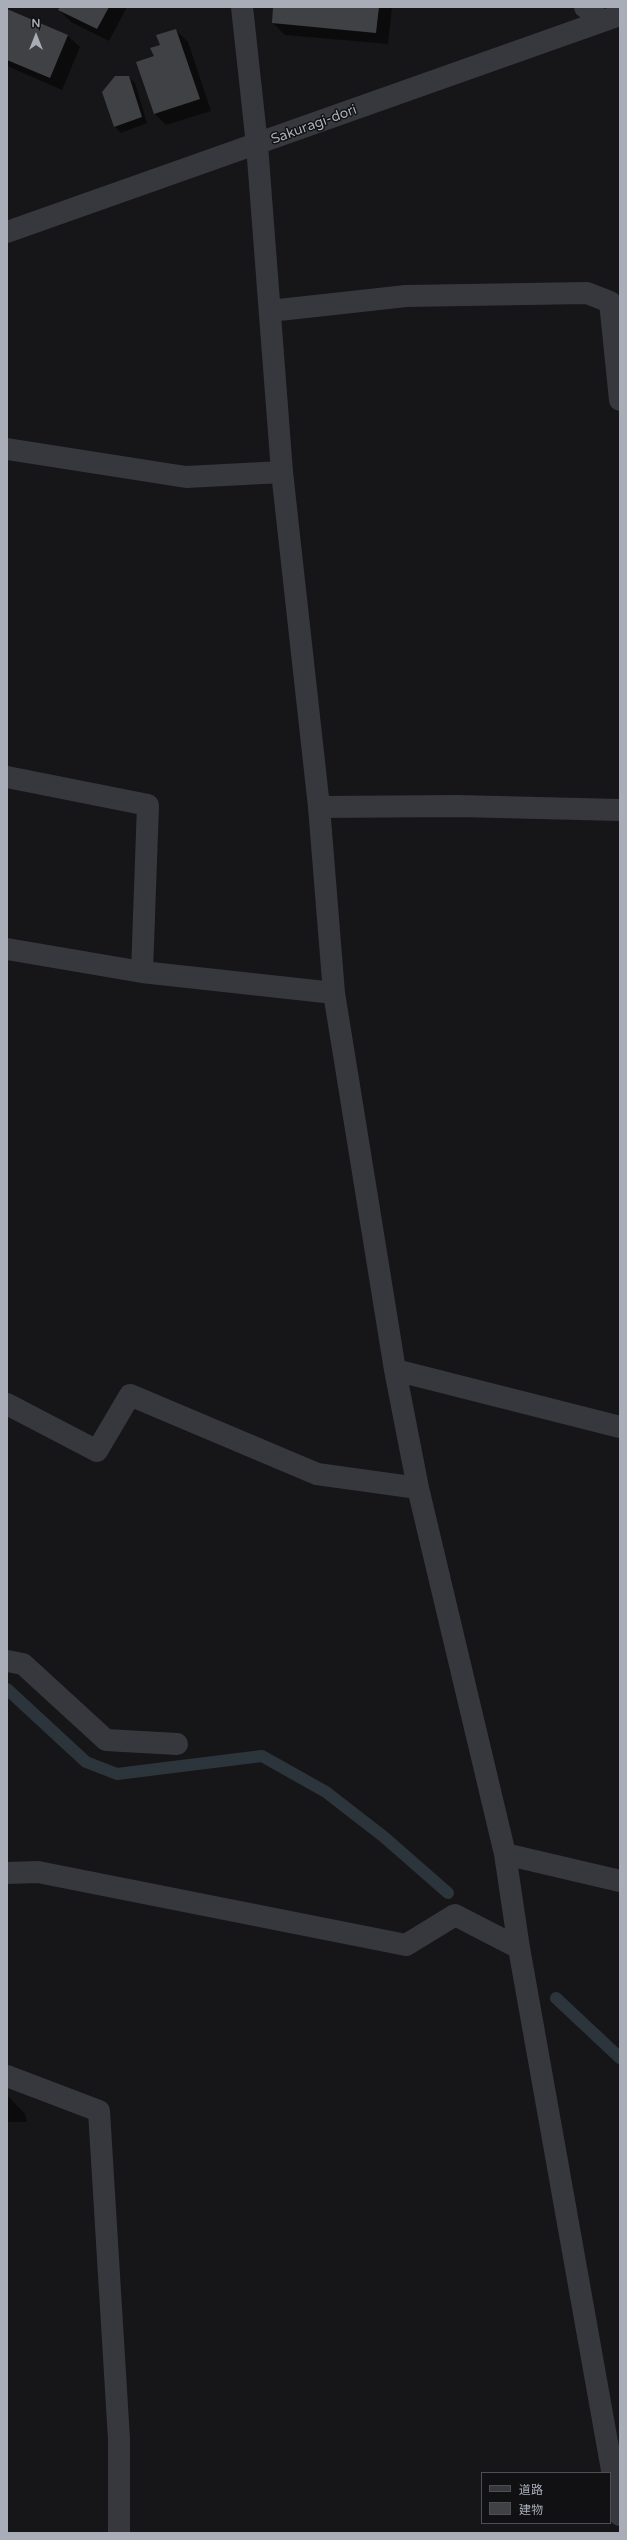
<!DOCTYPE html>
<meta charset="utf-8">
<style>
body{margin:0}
#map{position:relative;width:627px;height:2540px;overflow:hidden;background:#161618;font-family:"Varela Round","Noto Sans JP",sans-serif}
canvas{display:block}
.frame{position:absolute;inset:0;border:8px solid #a8adb8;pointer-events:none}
.legend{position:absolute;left:481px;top:2472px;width:130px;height:52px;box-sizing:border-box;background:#111113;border:1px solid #4d4f55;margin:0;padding:5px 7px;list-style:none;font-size:12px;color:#a8adb8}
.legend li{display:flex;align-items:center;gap:8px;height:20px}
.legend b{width:20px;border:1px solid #4d4f55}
.north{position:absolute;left:16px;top:16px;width:40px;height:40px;-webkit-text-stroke:3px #111113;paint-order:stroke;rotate:0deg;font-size:11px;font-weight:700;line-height:16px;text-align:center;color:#a8adb8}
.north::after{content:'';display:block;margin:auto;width:14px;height:18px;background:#a8adb8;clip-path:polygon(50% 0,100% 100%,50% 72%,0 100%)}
</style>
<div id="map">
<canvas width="627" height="2540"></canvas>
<div class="frame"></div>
<ul class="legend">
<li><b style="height:5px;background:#37383d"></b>道路</li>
<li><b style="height:11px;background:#404145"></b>建物</li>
</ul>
<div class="north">N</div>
</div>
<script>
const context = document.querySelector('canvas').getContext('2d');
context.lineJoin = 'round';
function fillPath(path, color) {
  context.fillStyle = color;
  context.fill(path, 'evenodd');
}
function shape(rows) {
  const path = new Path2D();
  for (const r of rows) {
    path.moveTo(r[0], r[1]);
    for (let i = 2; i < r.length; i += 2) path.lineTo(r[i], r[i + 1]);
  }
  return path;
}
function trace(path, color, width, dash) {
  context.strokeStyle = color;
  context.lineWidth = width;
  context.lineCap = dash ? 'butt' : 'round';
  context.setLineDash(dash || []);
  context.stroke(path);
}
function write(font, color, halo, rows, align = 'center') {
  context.font = font + ' "Varela Round",sans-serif';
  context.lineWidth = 3;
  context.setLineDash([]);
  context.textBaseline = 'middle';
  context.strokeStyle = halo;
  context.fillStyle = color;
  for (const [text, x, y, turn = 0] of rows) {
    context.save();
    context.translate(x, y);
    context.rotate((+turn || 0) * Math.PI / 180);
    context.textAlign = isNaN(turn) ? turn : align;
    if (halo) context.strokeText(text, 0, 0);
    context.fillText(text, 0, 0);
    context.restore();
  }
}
fillPath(shape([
 [61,7,127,7,109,41,71,22,59,10],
 [274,7,392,7,388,44,285,35,273,23],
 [7,11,68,36,80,47,62,90,7,66],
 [176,30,188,42,211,111,166,125,154,113,155,57,161,45],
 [129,77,135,83,147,123,121,133,115,127],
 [7,2095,25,2114,27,2122,7,2122]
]), '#0007');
trace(shape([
 [7,1689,86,1762,117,1774,262,1756,326,1792,384,1837,448,1893],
 [556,1998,620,2058]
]), '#2c353c', 12);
fillPath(shape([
 [60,7,109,7,97,29,58,10],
 [273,7,379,7,376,33,272,23],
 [7,9,68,35,50,78,7,60],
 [176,29,200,99,154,114,136,62,154,56,150,48,160,45,156,35],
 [115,76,129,76,142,117,114,127,102,92]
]), '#404145');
trace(shape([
 [242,7,257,145,282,472,319,807,334,993,395,1370,418,1488,505,1854,519,1948,620,2515],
 [585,7,602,21],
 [7,232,620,15],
 [270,311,406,296,587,293,610,302,620,400],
 [7,449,186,477,282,472],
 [7,777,148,805,142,972,334,993],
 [319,807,458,806,620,810],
 [7,949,142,972],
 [395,1370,620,1427],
 [7,1404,97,1451,130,1395,317,1474,418,1488],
 [7,1661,23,1664,106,1740,177,1744],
 [505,1854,620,1881],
 [7,1873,38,1872,406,1945,455,1915,519,1948],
 [7,2076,99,2111,119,2439,119,2533]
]), '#37383d', 22);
write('14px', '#a8adb8', '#111113', [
 ["Sakuragi-dori",314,125,-20]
]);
</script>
